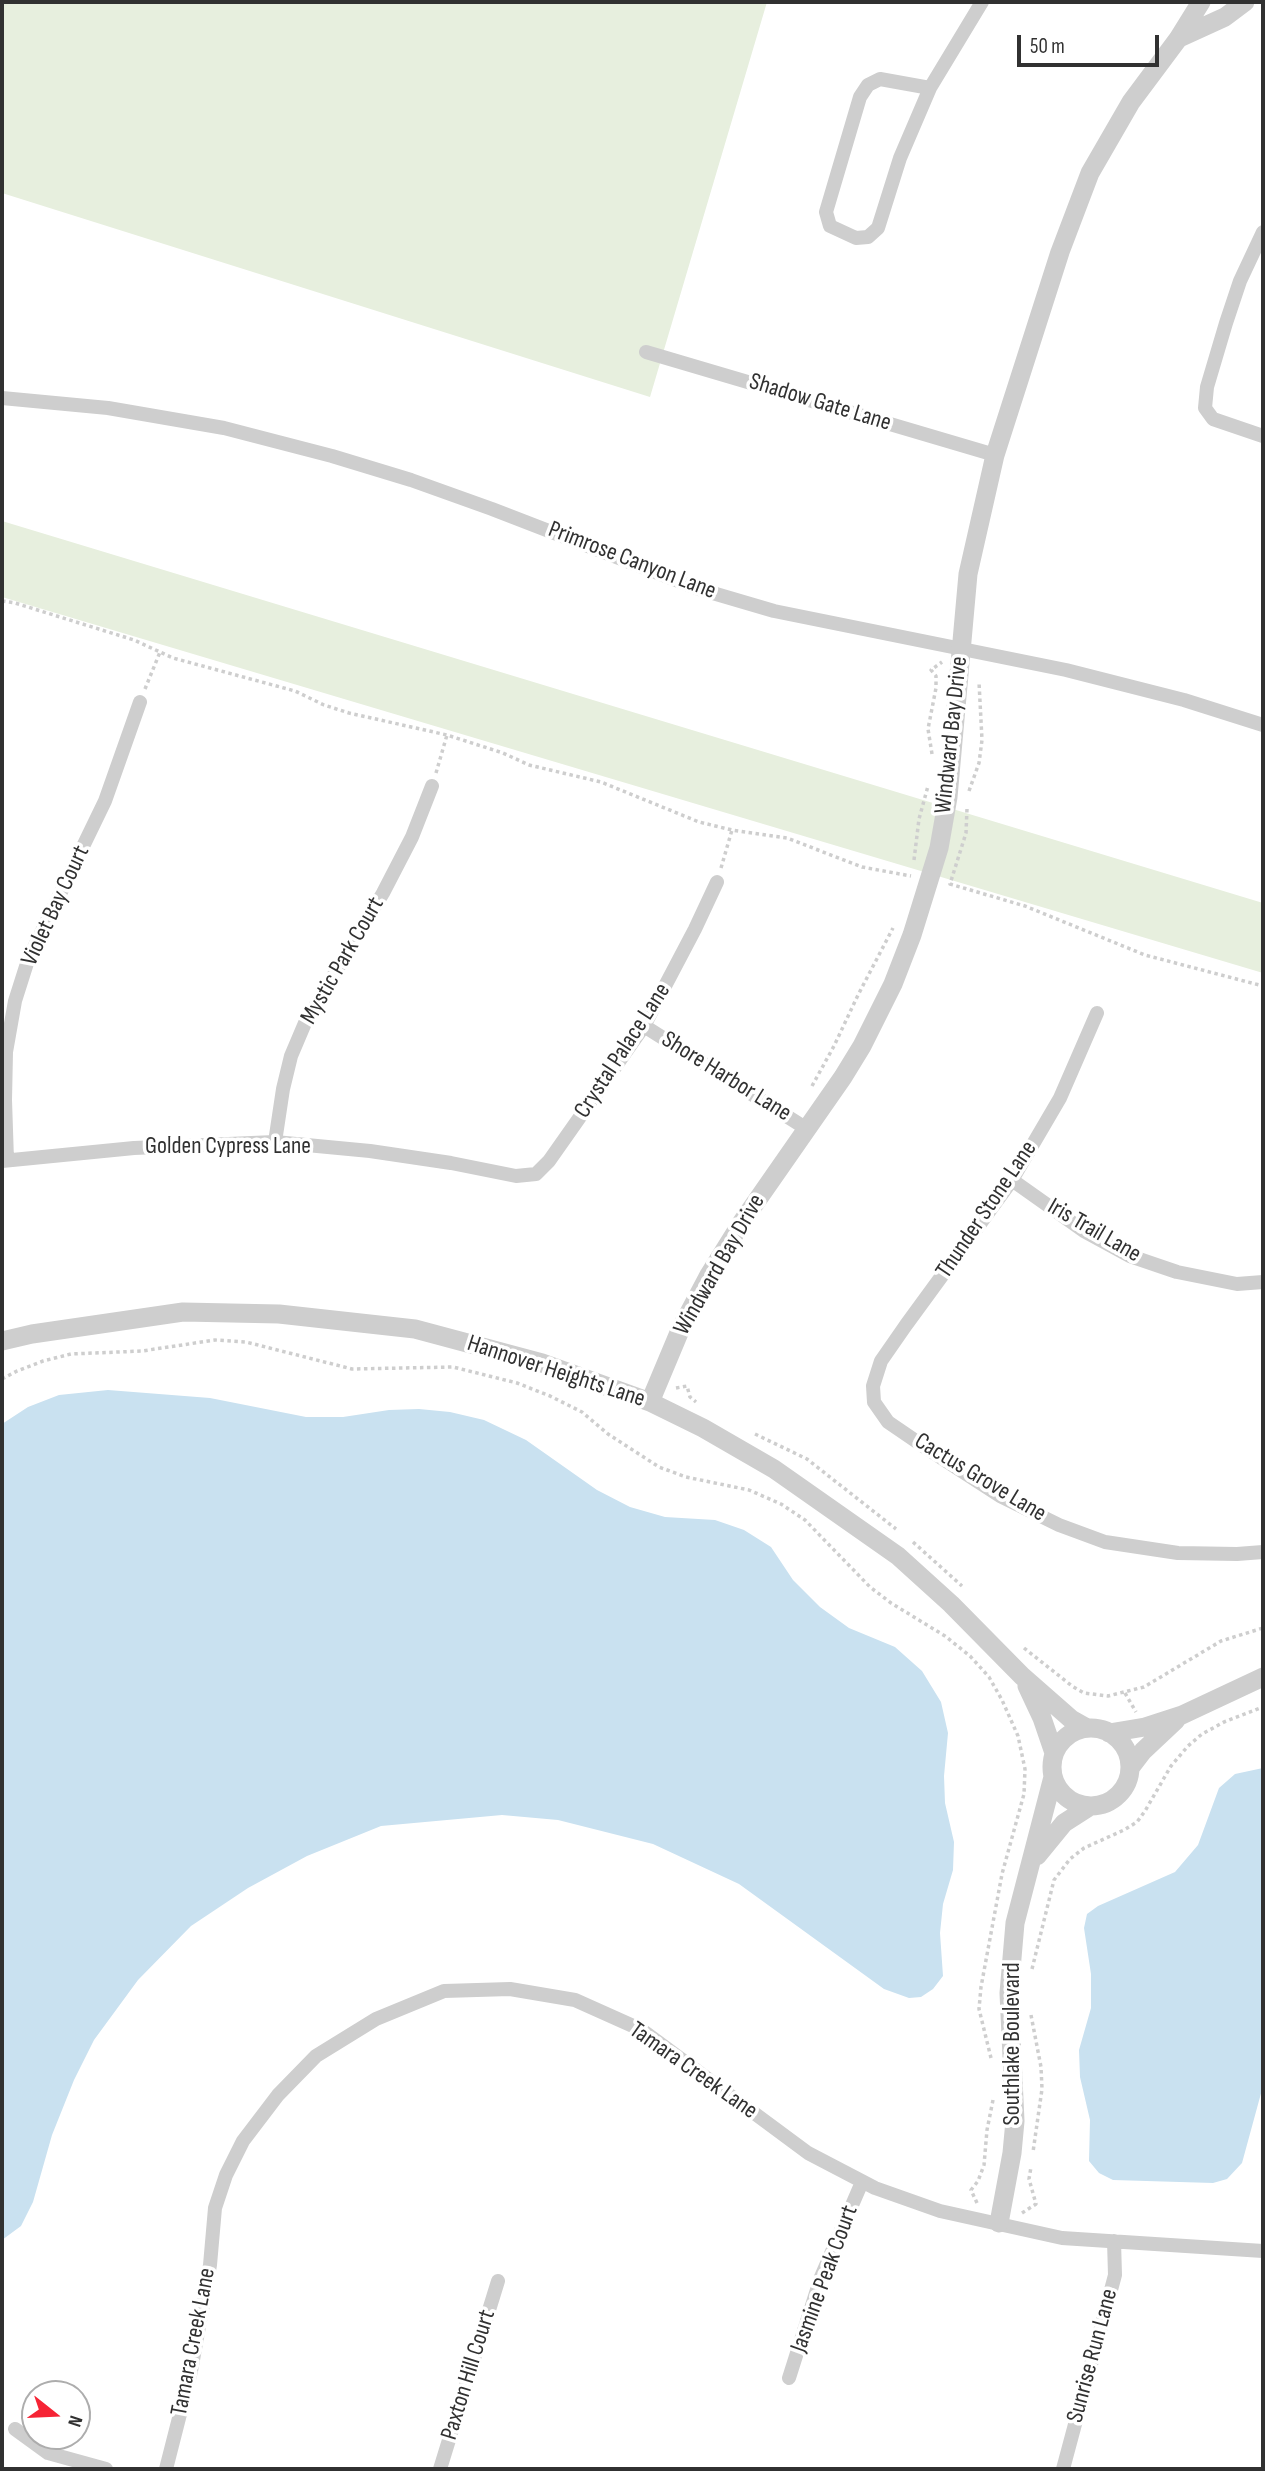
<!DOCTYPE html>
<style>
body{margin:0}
#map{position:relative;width:1265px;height:2471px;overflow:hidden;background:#fff;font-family:"Sofia Sans Condensed",sans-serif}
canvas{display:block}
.frame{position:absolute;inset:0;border:4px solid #313131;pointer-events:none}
.north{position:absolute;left:21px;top:2380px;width:70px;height:70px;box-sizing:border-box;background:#fff;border:2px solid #adadad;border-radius:50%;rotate:108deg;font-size:19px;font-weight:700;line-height:28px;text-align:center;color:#313131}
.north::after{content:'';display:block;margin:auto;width:24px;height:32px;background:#f62435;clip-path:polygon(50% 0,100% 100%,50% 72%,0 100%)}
.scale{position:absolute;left:1017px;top:35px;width:142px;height:32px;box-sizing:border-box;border:4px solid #313131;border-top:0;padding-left:9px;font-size:21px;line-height:24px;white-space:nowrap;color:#313131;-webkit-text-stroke:5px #fff;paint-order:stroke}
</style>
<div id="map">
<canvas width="1265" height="2471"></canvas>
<div class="frame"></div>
<div class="north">N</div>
<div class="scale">50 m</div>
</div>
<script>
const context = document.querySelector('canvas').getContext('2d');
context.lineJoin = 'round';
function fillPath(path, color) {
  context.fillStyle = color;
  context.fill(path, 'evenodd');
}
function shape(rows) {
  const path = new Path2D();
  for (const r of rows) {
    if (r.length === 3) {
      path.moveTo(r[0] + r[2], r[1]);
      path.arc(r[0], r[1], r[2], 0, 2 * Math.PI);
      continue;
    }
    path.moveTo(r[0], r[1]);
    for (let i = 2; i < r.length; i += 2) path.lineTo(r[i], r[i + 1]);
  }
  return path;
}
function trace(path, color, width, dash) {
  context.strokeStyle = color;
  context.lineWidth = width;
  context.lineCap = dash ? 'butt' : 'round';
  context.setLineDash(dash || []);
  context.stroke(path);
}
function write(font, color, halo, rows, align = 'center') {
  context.font = font + ' "Sofia Sans Condensed",sans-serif';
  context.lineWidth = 7;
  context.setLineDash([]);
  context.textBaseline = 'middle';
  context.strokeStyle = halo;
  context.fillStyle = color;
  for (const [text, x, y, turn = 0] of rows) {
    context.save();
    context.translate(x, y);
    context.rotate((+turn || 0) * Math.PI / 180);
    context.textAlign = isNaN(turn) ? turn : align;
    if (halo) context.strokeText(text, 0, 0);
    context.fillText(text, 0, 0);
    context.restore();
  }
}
fillPath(shape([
 [2,2,767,2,650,397,2,193],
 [2,521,1263,903,1263,973,2,597]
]), '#e7efde');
fillPath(shape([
 [108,1390,210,1398,306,1417,343,1417,389,1410,419,1409,450,1412,484,1420,526,1440,597,1490,630,1507,665,1517,715,1520,744,1530,771,1547,793,1580,820,1607,849,1628,895,1647,922,1671,941,1702,948,1733,944,1776,945,1803,954,1842,953,1870,943,1904,940,1933,943,1976,933,1989,921,1997,909,1998,884,1989,739,1884,653,1844,558,1820,502,1815,381,1826,307,1856,248,1888,191,1926,138,1980,94,2040,74,2080,52,2135,33,2202,21,2226,2,2240,2,1424,28,1407,59,1395],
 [1263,1768,1263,2086,1242,2163,1227,2179,1213,2183,1113,2180,1099,2173,1089,2161,1090,2120,1080,2077,1079,2050,1091,2008,1091,1974,1084,1928,1087,1914,1098,1906,1175,1872,1198,1845,1219,1788,1235,1774]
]), '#c9e1f0');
trace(shape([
 [2,601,15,603,134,640,173,658,295,691,324,705,349,713,447,735,503,753,529,765,601,782,699,822,732,830,787,838,862,867,911,876],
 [145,689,160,652],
 [932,754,928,729,936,688,936,676,931,670,942,662],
 [436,773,447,735],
 [969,791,979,763,982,740,979,682],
 [967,809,966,833,950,884,1025,906,1145,955,1263,986],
 [914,860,919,819,928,786],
 [721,868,732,830],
 [812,1086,834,1046,858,995,893,928],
 [2,1379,17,1371,43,1361,71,1354,142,1351,215,1340,246,1342,352,1369,453,1367,517,1383,550,1396,582,1412,608,1434,659,1467,686,1477,749,1490,781,1504,805,1520,870,1587,891,1603,945,1636,970,1656,989,1677,1002,1700,1018,1736,1025,1769,1024,1794,1002,1874,981,1987,979,2009,991,2058],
 [676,1388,687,1386,690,1397,696,1402],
 [755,1434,807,1459,896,1529],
 [913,1542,962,1586],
 [1024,1648,1072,1686,1084,1693,1108,1696,1144,1687,1221,1641,1263,1628],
 [1125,1693,1136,1712],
 [1032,1969,1054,1880,1070,1859,1084,1848,1124,1830,1137,1822,1145,1811,1171,1766,1188,1746,1202,1734,1224,1722,1263,1707],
 [1031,2015,1041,2067,1042,2089,1033,2152],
 [977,2203,971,2190,978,2181,984,2165,987,2130,993,2100],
 [1022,2213,1036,2204,1029,2179,1031,2167]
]), '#cecece', 3.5, [3.5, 3.5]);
trace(shape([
 [930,88,880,79,868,85,860,97,826,212,830,226,856,238,868,237,878,228,900,158,930,88,982,2],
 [1263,232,1240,281,1226,323,1207,387,1205,408,1213,419,1263,436],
 [646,352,995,455],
 [2,398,108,408,224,428,332,456,411,480,492,509,699,589,774,611,1066,670,1184,700,1263,725],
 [1097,1013,1060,1098,1012,1180,906,1325,881,1361,873,1386,874,1402,888,1422,929,1450,1000,1496,1059,1525,1105,1542,1178,1553,1237,1554,1263,1552],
 [644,1026,807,1129],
 [275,1142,283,1089,291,1056,305,1023,383,893,412,837,432,786],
 [7,1160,5,1100,6,1052,15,1001,28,960,105,801,140,702],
 [2,1161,134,1148,275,1142,370,1151,451,1163,516,1176,536,1174,549,1161,644,1026,695,929,717,882],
 [1012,1180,1084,1231,1130,1256,1177,1272,1237,1284,1263,1282],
 [789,2378,821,2277,862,2182],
 [15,2429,48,2453,106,2469],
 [166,2469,191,2371,210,2265,215,2208,226,2175,243,2141,278,2095,316,2056,376,2019,444,1991,510,1989,575,2000,642,2030,808,2153,875,2188,940,2211,1062,2238,1263,2251],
 [440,2469,498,2281],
 [1063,2469,1115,2275,1114,2241]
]), '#cecece', 14);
trace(shape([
 [1179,38,1225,17,1245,2],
 [2,1341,32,1334,183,1312,279,1314,415,1329,542,1363,650,1402,703,1428,774,1469,898,1556,951,1604,1022,1676,1071,1719,1087,1728],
 [650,1402,681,1328,709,1275,742,1222,843,1077,862,1046,893,984,912,935,939,848,948,797,968,574,995,455,1060,252,1090,173,1131,102,1178,39,1201,2],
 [1027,1686,1042,1718,1054,1753],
 [1091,1767,39],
 [1109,1733,1145,1727,1182,1715,1263,1677],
 [1130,1768,1143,1751,1176,1720],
 [1037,1856,1064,1823,1089,1807],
 [999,2223,1012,2153,1015,2121,1009,1993,1015,1923,1053,1777]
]), '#cecece', 19);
write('24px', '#313131', '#fff', [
 ["Shadow Gate Lane",820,403,17],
 ["Primrose Canyon Lane",632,561,21],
 ["Windward Bay Drive",952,735,-84],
 ["Violet Bay Court",56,906,-65],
 ["Mystic Park Court",343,961,-60],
 ["Crystal Palace Lane",623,1051,-57],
 ["Shore Harbor Lane",726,1077,32],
 ["Golden Cypress Lane",228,1147],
 ["Thunder Stone Lane",987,1210,-56],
 ["Iris Trail Lane",1094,1231,30],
 ["Windward Bay Drive",720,1265,-60],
 ["Hannover Heights Lane",556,1372,18],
 ["Cactus Grove Lane",980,1478,31],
 ["Southlake Boulevard",1013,2044,-90],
 ["Tamara Creek Lane",693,2071,35],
 ["Jasmine Peak Court",825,2279,-70],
 ["Tamara Creek Lane",194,2342,-79],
 ["Sunrise Run Lane",1093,2356,-75],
 ["Paxton Hill Court",469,2375,-73]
]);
</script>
